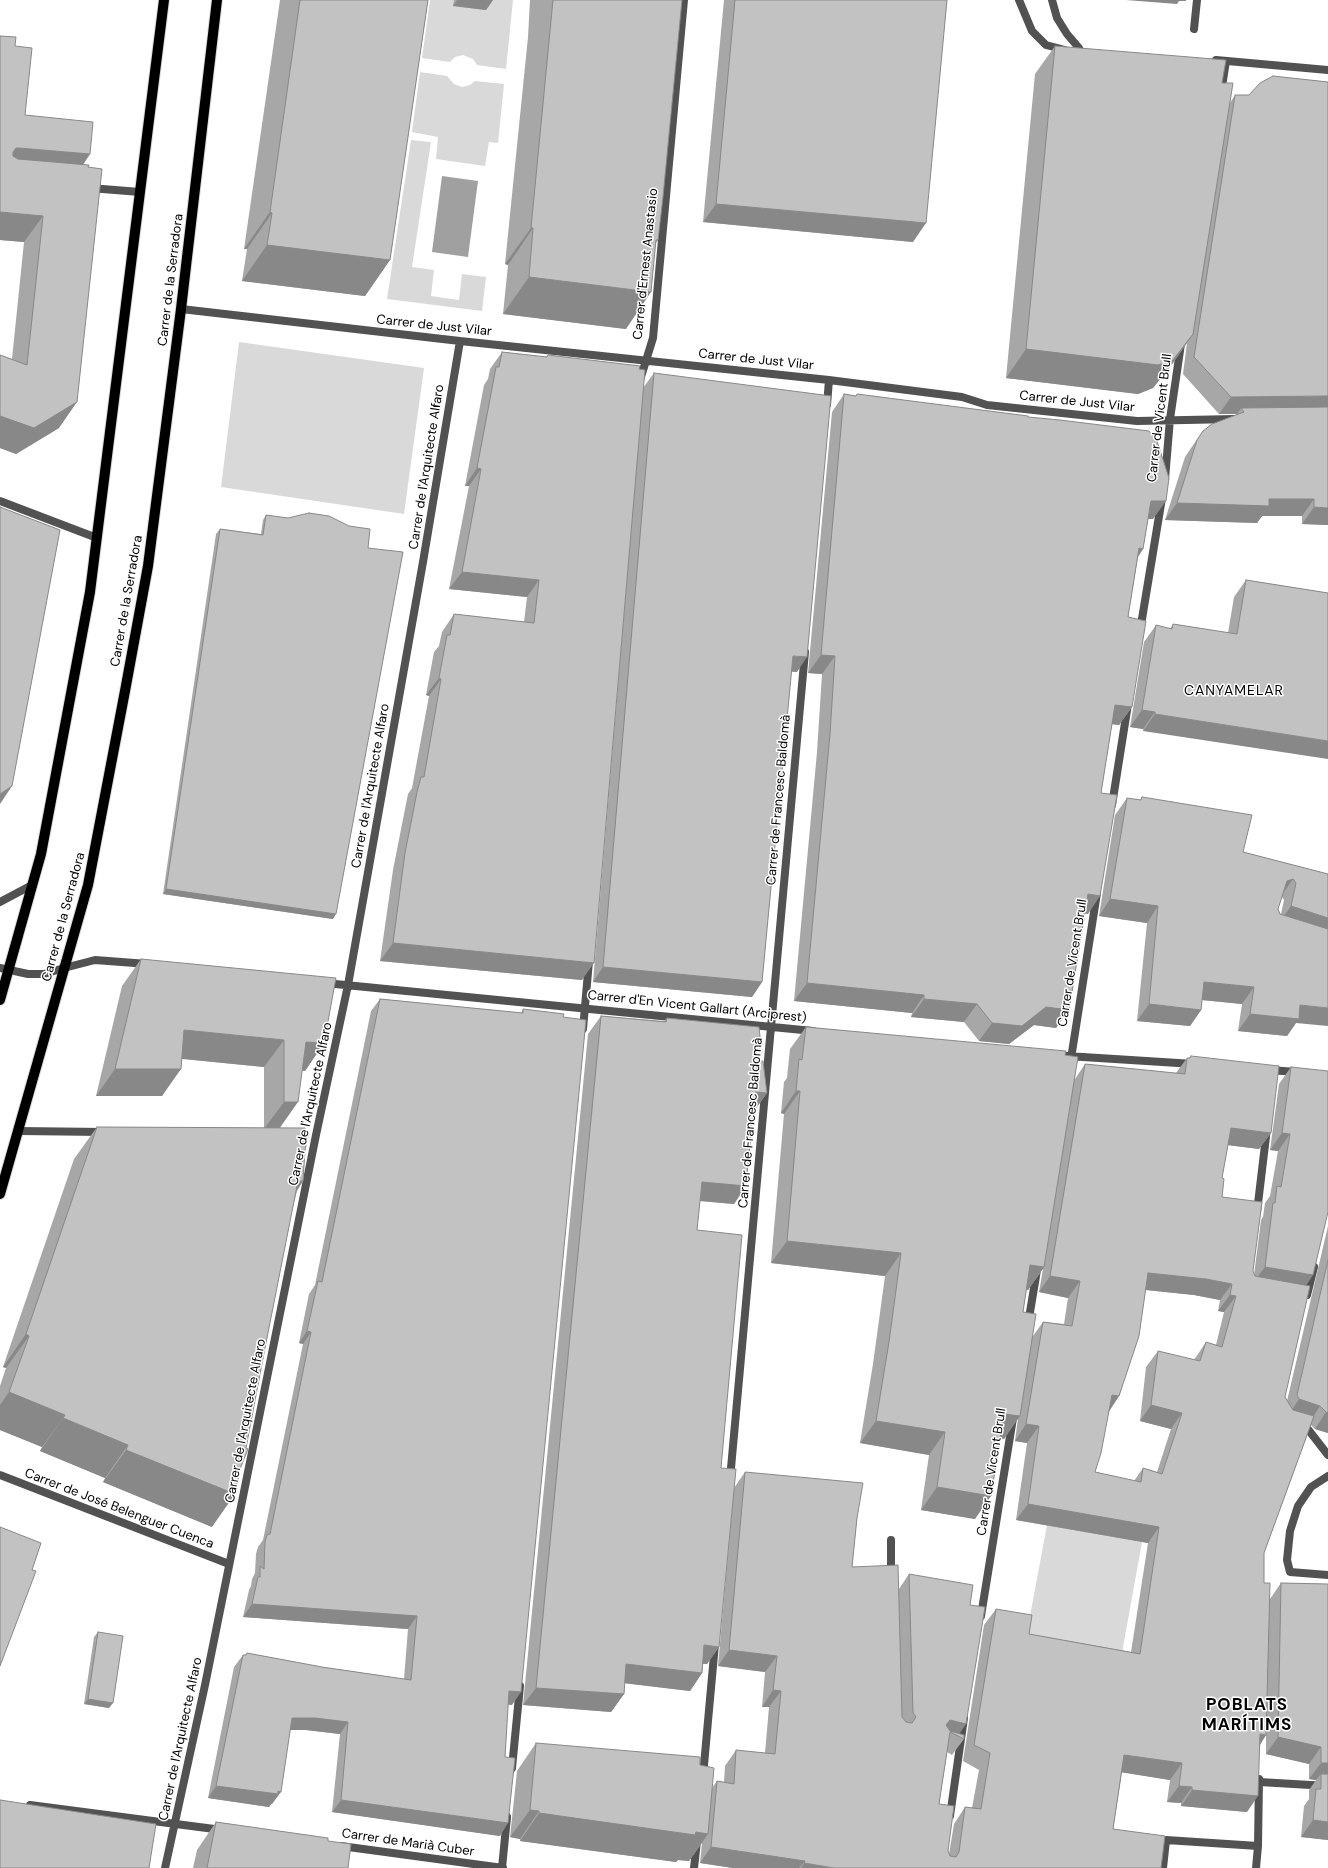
<!DOCTYPE html>
<meta charset="utf-8">
<style>
body{margin:0}
canvas{display:block;background:#fff}
</style>
<canvas width="1328" height="1868"></canvas>
<script>
const context = document.querySelector('canvas').getContext('2d');
context.lineJoin = 'round';
function fillPath(path, color) {
  context.fillStyle = color;
  context.fill(path, 'evenodd');
}
function shape(rows) {
  const path = new Path2D();
  for (const r of rows) {
    path.moveTo(r[0], r[1]);
    for (let i = 2; i < r.length; i += 2) path.lineTo(r[i], r[i + 1]);
  }
  return path;
}
function trace(path, color, width, dash) {
  context.strokeStyle = color;
  context.lineWidth = width;
  context.lineCap = dash ? 'butt' : 'round';
  context.setLineDash(dash || []);
  context.stroke(path);
}
function write(font, color, halo, rows, align = 'center') {
  context.font = font + ' "DM Sans",sans-serif';
  context.lineWidth = 3;
  context.setLineDash([]);
  context.textBaseline = 'middle';
  context.strokeStyle = halo;
  context.fillStyle = color;
  for (const [text, x, y, turn = 0] of rows) {
    context.save();
    context.translate(x, y);
    context.rotate((+turn || 0) * Math.PI / 180);
    context.textAlign = isNaN(turn) ? turn : align;
    if (halo) context.strokeText(text, 0, 0);
    context.fillText(text, 0, 0);
    context.restore();
  }
}
fillPath(shape([
 [430,0,513,0,506,69,477,65,473,59,463,55,455,57,450,62,422,58],
 [420,72,447,76,454,84,462,87,470,85,475,81,504,84,498,143,489,142,485,166,436,159,438,137,412,132],
 [411,140,431,142,412,267,434,270,431,296,459,300,462,274,486,277,482,311,387,299],
 [239,342,424,368,404,514,221,487],
 [1047,1525,1142,1542,1120,1664,1024,1648]
]), '#d9d9d9');
fillPath(shape([
 [442,176,478,181,468,257,432,252]
]), '#a0a0a0');
const primary = shape([
 [0,1000,41,854,90,592,164,0],
 [0,1194,88,885,125,691,148,566,181,309,217,0]
]);
trace(primary, '#dbdbdb', 12);
trace(shape([
 [1194,29,1197,0],
 [90,188,140,192],
 [1257,1212,1267,1128],
 [1307,1295,1314,1267],
 [1300,1426,1307,1428,1328,1455],
 [0,1475,229,1564],
 [1328,1476,1311,1487,1298,1506,1290,1531,1287,1560,1290,1572,1328,1575]
]), '#525252', 8);
trace(shape([
 [1019,0,1032,31,1046,45,1065,50],
 [1052,0,1057,18,1067,34,1079,48],
 [1221,93,1226,61],
 [181,309,460,341,829,380,962,397,987,405,1137,421,1235,419],
 [640,380,653,338,684,0],
 [827,405,829,380],
 [1165,479,1170,419,1181,344],
 [0,501,97,538],
 [1140,631,1162,498],
 [1112,805,1128,704],
 [64,968,95,960,148,964],
 [325,983,813,1031],
 [583,1029,589,961],
 [1067,1056,1194,1064],
 [1070,1065,1097,893],
 [1269,1070,1297,1072],
 [19,1131,104,1132],
 [1028,1324,1037,1270],
 [730,1479,805,652],
 [891,1540,891,1575],
 [981,1616,1013,1418],
 [512,1768,520,1686],
 [703,1776,715,1644],
 [1259,1782,1328,1786],
 [30,1805,222,1830],
 [950,1816,964,1718],
 [341,1846,503,1868],
 [1258,1846,1259,1779],
 [165,1868,205,1685,316,1135,348,985,423,562,460,341],
 [502,1868,507,1817],
 [694,1868,697,1841],
 [1163,1868,1166,1840,1258,1846,1256,1868]
]), '#525252', 8);
trace(shape([
 [1216,60,1328,70],
 [0,902,32,885],
 [0,968,28,974,44,974,64,968]
]), '#525252', 8);
trace(primary, '#000', 10);
fillPath(shape([
 [280,0,428,0,390,260,365,296,242,281,247,249,244,249],
 [454,0,493,0,486,10,453,6],
 [530,0,682,0,658,240,656,243,626,329,503,314,508,265,505,264,528,37],
 [724,0,947,0,913,242,703,222],
 [0,36,15,46,25,115,90,154,83,165,59,428,16,454,0,448,0,355,12,359,24,242,0,240],
 [1055,46,1222,83,1230,103,1235,95,1249,95,1328,525,1302,524,1302,516,1262,516,1257,523,1165,520,1185,457,1191,448,1203,431,1236,415,1237,414,1219,414,1183,374,1187,343,1173,363,1153,388,1138,394,1006,378,1035,74],
 [502,352,546,357,548,355,582,980,380,961,393,870,405,809,408,794,412,788,429,696,426,695,434,652,439,646,442,632,454,614,524,622,527,597,449,589,469,486,465,486,484,385,488,379,490,369],
 [654,373,797,672,791,671,762,982,752,997,593,982,643,388],
 [844,394,855,396,857,394,1028,417,1153,519,1148,519,1143,549,1138,557,1128,617,1132,707,1119,725,1112,724,1101,793,1088,914,1085,913,1069,1010,1056,1028,1034,1025,1009,1044,979,1041,964,1022,911,1017,912,1013,794,1001,817,752,822,674,808,673,832,412],
 [266,515,368,548,333,919,163,894,216,534,220,529,261,534,263,520],
 [1246,580,1328,593,1143,731,1143,729,1130,727,1144,642,1156,625,1170,629,1173,624,1228,633,1234,597],
 [1142,797,1243,852,1328,874,1296,1023,1287,1036,1238,1031,1242,1004,1202,1000,1201,1010,1190,1026,1137,1021,1147,923,1099,916,1115,815,1127,798,1140,800],
 [1282,897,1284,900,1281,914,1280,914,1278,909],
 [141,959,324,1043,305,1071,302,1070,280,1128,305,1150,303,1181,297,1191,212,1527,103,1482,105,1478,40,1451,42,1447,0,1430,0,1386,6,1368,3,1367,74,1159,97,1127,264,1128,264,1067,182,1059,162,1096,96,1096,122,986],
 [380,999,521,1013,523,1009,512,1705,508,1704,500,1836,332,1812,340,1734,306,1730,290,1730,272,1804,271,1804,269,1807,208,1798,234,1667,243,1655,245,1655,247,1653,322,1667,404,1679,408,1629,243,1617,249,1590,251,1586,252,1579,255,1573,256,1554,258,1547,263,1540,303,1344,299,1343,309,1294,315,1285,371,1011],
 [601,1016,664,1021,667,1018,759,1061,767,1093,754,1111,753,1111,746,1186,734,1204,700,1201,697,1230,721,1468,719,1647,707,1664,703,1664,702,1673,690,1691,625,1683,624,1694,611,1712,523,1705,588,1034],
 [806,1027,1065,1055,1075,1079,1085,1064,1176,1073,1187,1058,1189,1058,1191,1056,1271,1133,1259,1149,1228,1145,1222,1178,1222,1197,1254,1275,1261,1220,1263,1217,1265,1203,1270,1196,1278,1151,1270,1150,1279,1084,1291,1067,1306,1285,1285,1397,1287,1401,1328,1226,1328,1433,1315,1429,1311,1425,1264,1553,1264,1583,1270,1599,1281,1583,1328,1584,1328,1840,1301,1837,1304,1806,1309,1799,1309,1790,1316,1780,1309,1779,1309,1764,1266,1754,1266,1735,1260,1745,1247,1812,1181,1806,1181,1803,1167,1802,1170,1780,1122,1772,1113,1829,1161,1868,733,1868,700,1863,702,1843,689,1861,678,1860,676,1862,520,1841,520,1839,510,1837,517,1771,536,1743,700,1765,712,1788,717,1781,724,1782,725,1766,736,1750,765,1753,769,1707,762,1707,765,1672,718,1666,734,1488,745,1472,857,1518,852,1567,899,1589,909,1574,970,1605,959,1733,964,1739,952,1755,947,1752,939,1804,948,1851,949,1854,954,1824,965,1807,972,1808,979,1770,963,1761,984,1625,996,1609,1029,1634,1131,1652,1148,1543,1016,1520,1027,1443,1015,1441,1018,1418,1004,1439,1000,1438,975,1519,921,1510,929,1455,860,1443,873,1364,885,1276,771,1263,784,1114,781,1113,784,1082,787,1078,790,1049],
 [1043,1269,1039,1292,1068,1298,1064,1324,1043,1322,1033,1336,1023,1312,1026,1290,1028,1290],
 [1146,1290,1194,1295,1220,1300,1218,1311,1224,1312,1216,1345,1206,1342,1194,1360,1158,1351,1146,1367,1140,1421,1171,1429,1157,1472,1143,1468,1134,1481,1095,1472,1109,1411,1119,1396],
 [98,1632,109,1708,84,1704,94,1637],
 [216,1822,328,1841,348,1868,193,1868,197,1850]
]), '#a7a7a7');
fillPath(shape([
 [457,0,493,0,486,10,453,6],
 [1126,0,1186,0,1186,1,1179,1,1177,4],
 [16,148,19,148,90,154,72,180,0,170],
 [716,204,926,223,913,242,703,222],
 [0,212,43,216,24,242,0,240],
 [270,212,272,213,247,249,244,249],
 [531,228,533,228,508,265,505,264],
 [267,245,390,260,365,296,242,281],
 [529,277,651,292,626,329,503,314],
 [1193,334,1173,363,1153,388,1138,394,1006,378,1026,349],
 [1328,396,1328,412,1244,412,1241,408,1237,414,1219,414,1231,397],
 [77,402,59,428,16,454,0,448,0,416],
 [477,468,481,469,469,486,465,486],
 [1269,499,1314,499,1302,516,1262,516,1257,523,1165,520,1177,503],
 [1151,501,1166,501,1153,519,1138,519],
 [1314,507,1328,508,1328,525,1302,524],
 [1139,548,1143,549,1131,567],
 [462,572,539,580,527,597,449,589],
 [821,655,835,656,822,674,808,673],
 [793,656,807,657,797,672,782,671],
 [439,678,441,679,429,696,426,695],
 [1115,705,1132,707,1119,725,1102,723],
 [1142,710,1155,712,1143,729,1130,727],
 [1155,714,1328,741,1328,759,1143,731],
 [12,786,0,804,0,794],
 [1293,879,1281,896,1287,881],
 [166,889,336,914,333,919,163,894],
 [1088,894,1100,896,1088,914,1075,912],
 [1110,899,1158,906,1147,923,1099,916],
 [1291,906,1328,918,1328,938,1279,923],
 [393,943,594,963,582,980,380,961],
 [603,967,762,982,752,997,593,982],
 [1204,982,1254,987,1242,1004,1192,999],
 [807,983,924,995,912,1013,794,1001],
 [924,999,977,1004,964,1022,911,1017],
 [1149,1004,1201,1010,1190,1026,1137,1021],
 [1300,1005,1328,1008,1328,1026,1296,1023,1287,1036,1238,1031,1250,1014],
 [1046,1007,1069,1010,1056,1028,1034,1025,1009,1044,979,1041,992,1023],
 [184,1030,284,1040,264,1067,165,1057],
 [306,1042,324,1043,305,1071,287,1069],
 [115,1069,181,1069,162,1096,96,1096],
 [796,1091,800,1091,784,1114,781,1113],
 [755,1092,767,1093,754,1111,742,1110],
 [284,1102,298,1102,279,1129,264,1129],
 [1231,1128,1271,1133,1259,1149,1219,1144],
 [1282,1133,1290,1134,1278,1151,1270,1150],
 [298,1181,303,1181,281,1214],
 [702,1182,746,1186,734,1204,689,1200],
 [787,1241,901,1253,885,1276,771,1263],
 [1030,1265,1044,1267,1028,1290,1014,1287],
 [1265,1267,1313,1275,1302,1292,1253,1283],
 [1148,1273,1206,1279,1232,1284,1220,1300,1194,1295,1137,1289],
 [1050,1276,1080,1281,1068,1298,1039,1292],
 [1230,1295,1236,1296,1224,1312,1218,1311],
 [307,1331,311,1332,303,1344,299,1343],
 [26,1334,29,1336,6,1368,3,1367],
 [9,1392,65,1415,42,1447,0,1430,0,1405],
 [1112,1395,1119,1396,1108,1413],
 [1299,1399,1320,1406,1309,1423,1288,1416],
 [1151,1405,1182,1413,1171,1429,1140,1421],
 [1326,1412,1328,1413,1328,1433,1315,1429],
 [1004,1414,1020,1416,1004,1439,988,1437],
 [63,1418,128,1445,105,1478,40,1451],
 [876,1421,945,1432,929,1455,860,1443],
 [1026,1424,1039,1426,1027,1443,1015,1441],
 [126,1450,235,1494,212,1527,103,1482],
 [937,1487,991,1496,975,1519,921,1510],
 [1028,1504,1159,1527,1148,1543,1016,1520],
 [252,1604,417,1616,408,1629,243,1617],
 [704,1645,719,1647,707,1664,692,1662],
 [729,1650,777,1656,765,1672,718,1666],
 [626,1664,702,1673,690,1691,614,1682],
 [536,1688,624,1694,611,1712,523,1705],
 [773,1690,781,1691,769,1707,762,1707],
 [509,1691,521,1692,512,1705,501,1704],
 [88,1699,113,1703,109,1708,84,1704],
 [292,1718,315,1718,348,1722,340,1734,306,1730,284,1730],
 [950,1720,966,1724,958,1736,950,1732,946,1725],
 [1260,1734,1266,1735,1255,1752],
 [1278,1737,1321,1747,1309,1764,1266,1754],
 [1124,1755,1182,1763,1170,1780,1113,1771],
 [1321,1763,1328,1763,1328,1781,1321,1774,1316,1780,1309,1779],
 [216,1786,278,1791,281,1792,272,1804,271,1804,269,1807,208,1798],
 [1179,1786,1192,1787,1181,1803,1167,1802],
 [1192,1790,1258,1796,1247,1812,1181,1806],
 [341,1800,508,1823,500,1836,332,1812],
 [530,1810,539,1811,520,1839,510,1837],
 [539,1813,696,1832,708,1834,689,1861,678,1860,676,1862,520,1841],
 [1313,1820,1328,1822,1328,1840,1301,1837],
 [711,1847,805,1861,799,1868,733,1868,700,1863],
 [804,1863,834,1868,801,1868]
]), '#888');
const building = shape([
 [300,0,428,0,390,260,267,245,272,213,270,212,300,0],
 [553,0,682,0,663,197,658,240,656,240,651,292,529,277,533,228,531,228,553,0],
 [735,0,947,0,926,223,716,204,735,0],
 [0,36,16,37,15,46,32,48,25,115,93,122,90,154,19,148,16,148,13,152,13,156,18,159,89,165,88,167,102,169,77,402,34,428,0,416,0,355,27,365,43,216,0,212,0,36],
 [1055,46,1226,60,1222,83,1233,83,1193,334,1173,360,1158,365,1026,349,1055,46],
 [1273,76,1328,82,1328,396,1231,397,1194,357,1235,95,1249,95,1260,83,1273,76],
 [502,352,547,357,548,355,640,366,639,369,645,370,594,963,393,943,405,853,417,792,421,777,424,777,441,679,439,678,447,635,450,635,454,614,534,623,539,580,462,572,481,469,477,468,496,367,499,367,502,352],
 [654,373,831,396,807,657,793,656,762,982,603,967,654,373],
 [844,394,856,396,857,394,1028,416,1028,417,1060,420,1149,431,1157,441,1169,478,1166,501,1151,501,1143,549,1139,548,1128,617,1146,621,1132,707,1115,705,1101,793,1117,795,1100,896,1088,894,1069,1010,1046,1007,1022,1026,992,1023,977,1004,924,999,924,995,807,983,830,734,835,656,821,655,844,394],
 [1328,407,1328,508,1314,507,1314,499,1269,499,1269,506,1177,503,1197,440,1203,431,1212,424,1244,412,1241,408,1328,407],
 [0,507,60,530,12,786,0,794,0,507],
 [309,513,329,516,349,526,370,529,368,548,403,552,336,914,166,889,220,529,263,535,266,515,288,518,309,513],
 [1246,580,1328,593,1328,741,1155,714,1155,712,1142,710,1156,625,1172,629,1173,624,1237,634,1246,580],
 [1142,797,1252,815,1243,852,1328,874,1328,918,1291,906,1296,883,1293,879,1287,881,1278,909,1280,914,1328,929,1328,1008,1300,1005,1299,1019,1250,1014,1254,987,1204,982,1201,1010,1149,1004,1158,906,1110,899,1127,798,1141,800,1142,797],
 [141,959,336,978,324,1043,306,1042,298,1102,284,1102,284,1040,184,1030,181,1069,115,1069,141,959],
 [380,999,523,1013,523,1009,564,1014,563,1017,586,1020,521,1692,509,1691,505,1757,515,1758,508,1823,341,1800,348,1722,315,1718,292,1718,281,1792,278,1791,278,1794,216,1786,243,1655,246,1655,247,1653,322,1667,411,1680,417,1616,252,1604,258,1577,260,1577,260,1566,264,1569,265,1542,267,1535,270,1534,311,1332,307,1331,318,1281,322,1282,380,999],
 [601,1016,666,1022,667,1018,759,1027,760,1037,759,1061,763,1061,767,1093,755,1092,746,1186,702,1182,697,1230,742,1235,721,1468,736,1469,719,1647,704,1645,702,1673,626,1664,624,1694,536,1688,601,1016],
 [806,1027,1066,1051,1065,1055,1078,1057,1044,1267,1030,1265,1023,1312,1036,1314,1020,1416,1004,1414,991,1496,937,1487,945,1432,876,1421,889,1342,901,1253,787,1241,800,1091,796,1091,799,1059,802,1060,806,1027],
 [1191,1056,1279,1066,1271,1133,1231,1128,1222,1178,1224,1179,1222,1197,1262,1202,1253,1271,1255,1276,1310,1286,1285,1397,1293,1410,1314,1416,1264,1553,1264,1583,1270,1583,1266,1735,1260,1734,1258,1796,1192,1790,1192,1787,1179,1786,1182,1763,1124,1755,1113,1829,1165,1836,1161,1868,834,1868,804,1863,805,1861,711,1847,717,1781,734,1784,736,1750,775,1754,781,1691,773,1690,777,1656,729,1650,745,1472,863,1483,857,1518,852,1567,898,1565,902,1717,906,1722,912,1723,916,1717,913,1713,909,1574,973,1585,970,1605,985,1607,966,1724,950,1720,946,1725,950,1731,964,1735,964,1739,950,1732,939,1804,954,1806,948,1851,950,1856,956,1857,959,1852,965,1807,981,1809,990,1753,974,1745,996,1609,1032,1615,1029,1634,1140,1654,1159,1527,1028,1504,1039,1426,1026,1424,1043,1322,1072,1326,1080,1281,1050,1276,1085,1064,1185,1074,1187,1058,1190,1058,1191,1056],
 [1148,1273,1206,1279,1232,1284,1230,1295,1236,1296,1222,1347,1206,1342,1200,1361,1158,1351,1151,1405,1182,1413,1162,1474,1143,1468,1141,1482,1095,1472,1101,1453,1112,1395,1119,1396,1139,1336,1148,1273],
 [1291,1067,1328,1071,1328,1212,1313,1275,1265,1267,1273,1203,1275,1203,1277,1186,1281,1187,1290,1134,1282,1133,1291,1067],
 [97,1127,305,1128,305,1132,309,1132,305,1150,303,1181,298,1181,264,1353,246,1448,248,1449,240,1469,235,1494,126,1450,128,1445,63,1418,65,1415,9,1392,29,1336,26,1334,97,1127],
 [1328,1260,1328,1413,1326,1412,1320,1406,1299,1399,1297,1395,1328,1260],
 [0,1527,41,1543,32,1570,36,1571,0,1666,0,1527],
 [1281,1583,1328,1584,1328,1763,1321,1763,1321,1747,1278,1737,1281,1583],
 [98,1632,123,1636,113,1703,88,1699,98,1632],
 [536,1743,700,1757,700,1765,714,1768,708,1834,696,1832,695,1835,539,1813,539,1811,530,1810,536,1743],
 [1321,1774,1328,1774,1328,1822,1313,1820,1316,1789,1321,1789,1321,1774],
 [0,1800,156,1824,149,1868,0,1868,0,1800],
 [216,1822,328,1838,328,1841,351,1844,348,1868,207,1868,216,1822]
]);
fillPath(building, '#c2c2c2');
trace(building, '#888', 1);
write('13px', '#000', '#fff', [
 ["Carrer d'Ernest Anastasio",646,264,-84],
 ["Carrer de la Serradora",171,280,-83],
 ["Carrer de Just Vilar",434,326,6],
 ["Carrer de Just Vilar",756,360,6],
 ["Carrer de Just Vilar",1077,402,6],
 ["Carrer de Vicent Brull",1160,418,-83],
 ["Carrer de l'Arquitecte Alfaro",427,467,-81],
 ["Carrer de la Serradora",127,601,-80],
 ["Carrer de l'Arquitecte Alfaro",371,786,-80],
 ["Carrer de Francesc Baldomà",779,800,-85],
 ["Carrer de la Serradora",64,917,-75],
 ["Carrer de Vicent Brull",1073,963,-81],
 ["Carrer d'En Vicent Gallart (Arciprest)",697,1007,6],
 ["Carrer de l'Arquitecte Alfaro",311,1104,-78],
 ["Carrer de Francesc Baldomà",751,1123,-85],
 ["Carrer de l'Arquitecte Alfaro",246,1421,-79],
 ["Carrer de Vicent Brull",992,1472,-81],
 ["Carrer de José Belenguer Cuenca",119,1509,21],
 ["Carrer de l'Arquitecte Alfaro",181,1739,-78],
 ["Carrer de Marià Cuber",408,1843,8]
]);
context.letterSpacing = '1px';
write('14px', '#000', '#fff', [
 ["CANYAMELAR",1234,691]
]);
context.letterSpacing = '0px';
context.letterSpacing = '1px';
write('bold 17px', '#000', '#fff', [
 ["POBLATS",1247,1706],
 ["MARÍTIMS",1247,1726]
]);
context.letterSpacing = '0px';
</script>
